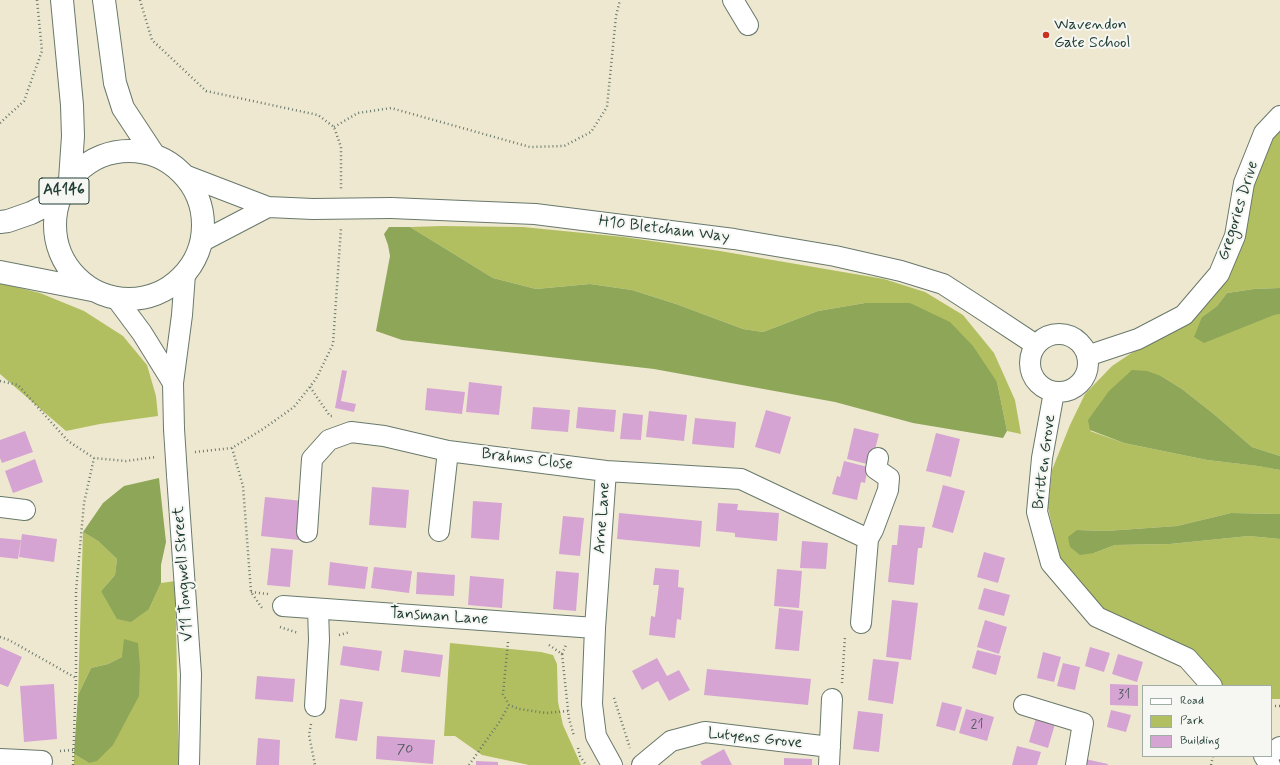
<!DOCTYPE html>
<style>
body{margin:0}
#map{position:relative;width:1280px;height:765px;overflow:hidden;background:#efe8d1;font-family:Mynerve,sans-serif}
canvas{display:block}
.legend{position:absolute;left:1142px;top:685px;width:130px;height:72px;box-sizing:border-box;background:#f6f6f2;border:1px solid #a0aca6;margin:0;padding:5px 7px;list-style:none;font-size:12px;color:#1f3d34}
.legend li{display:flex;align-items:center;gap:8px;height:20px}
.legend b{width:20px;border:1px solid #a0aca6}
</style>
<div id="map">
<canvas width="1280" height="765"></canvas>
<ul class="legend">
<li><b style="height:5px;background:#fff"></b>Road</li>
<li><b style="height:11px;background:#b2bf61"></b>Park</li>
<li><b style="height:11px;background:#d5a4d3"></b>Building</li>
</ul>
</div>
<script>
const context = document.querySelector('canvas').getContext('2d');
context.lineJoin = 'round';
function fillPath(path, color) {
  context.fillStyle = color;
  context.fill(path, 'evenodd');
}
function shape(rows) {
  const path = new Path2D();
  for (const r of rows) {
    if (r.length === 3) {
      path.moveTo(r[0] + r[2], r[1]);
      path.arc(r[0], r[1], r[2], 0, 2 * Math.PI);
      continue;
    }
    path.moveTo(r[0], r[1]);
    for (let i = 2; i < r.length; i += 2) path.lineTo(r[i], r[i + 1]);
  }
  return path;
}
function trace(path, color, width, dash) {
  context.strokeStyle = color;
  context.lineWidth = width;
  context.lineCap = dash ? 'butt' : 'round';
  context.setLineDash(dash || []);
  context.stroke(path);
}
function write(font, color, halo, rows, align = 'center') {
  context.font = font + ' Mynerve,sans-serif';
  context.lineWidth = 4;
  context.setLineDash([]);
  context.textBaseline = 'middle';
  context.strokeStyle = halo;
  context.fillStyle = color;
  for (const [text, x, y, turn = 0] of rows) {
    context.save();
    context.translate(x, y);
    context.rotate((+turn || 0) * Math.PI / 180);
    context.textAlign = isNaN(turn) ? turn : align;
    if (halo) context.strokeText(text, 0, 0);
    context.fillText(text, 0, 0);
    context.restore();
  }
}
fillPath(shape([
 [1280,120,1280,288,1254,289,1227,293,1217,306,1202,317,1280,314,1280,456,1252,447,1215,415,1182,389,1161,376,1090,431,1124,443,1207,460,1259,466,1280,470,1280,514,1231,513,1177,526,1106,531,1077,530,1094,553,1115,545,1170,544,1249,536,1280,539,1280,699,1271,699,1271,686,1221,686,1111,614,1083,592,1062,567,1048,508,1052,470,1070,425,1085,394,1112,366,1178,322,1201,302,1244,194],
 [442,226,523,227,624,237,720,251,884,279,925,292,963,315,994,353,1015,400,1021,434,1007,431,997,382,910,303,865,303,818,311,763,332,743,329,676,304,632,290,590,284,536,289,493,278,410,227],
 [0,283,40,293,84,311,123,336,147,365,156,396,158,416,100,424,66,431,0,374],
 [83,532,98,541,117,559,115,575,101,591,149,609,161,583,175,581,179,765,74,765,74,754,89,763,122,657,108,664,91,668,78,695],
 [450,643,541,652,553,655,557,664,558,702,563,725,581,765,529,765,482,755,455,736,444,736]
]), '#b2bf61');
fillPath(shape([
 [389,227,410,227,493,278,536,289,590,284,632,290,676,304,743,329,763,332,818,311,865,303,910,303,950,322,973,346,997,382,1007,431,1003,438,913,423,835,402,654,369,402,340,376,331,390,256,388,245,384,234],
 [1280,288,1280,314,1274,315,1204,343,1194,337,1202,317,1217,306,1227,293,1254,289],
 [1132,370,1147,371,1161,376,1182,389,1215,415,1252,447,1280,456,1280,470,1258,466,1207,460,1124,443,1090,430,1088,420,1109,391],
 [159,478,166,542,161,565,161,583,149,609,131,622,117,619,101,591,115,575,117,559,98,541,83,532,103,503,124,486],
 [1231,513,1280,514,1280,539,1249,536,1170,544,1115,545,1094,553,1080,555,1070,547,1068,537,1077,530,1106,531,1177,526],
 [124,639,138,643,140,667,139,696,113,745,97,761,89,763,74,754,78,695,91,668,108,664,122,657]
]), '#8da657');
fillPath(shape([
 [342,370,347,371,341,401,356,404,354,412,335,408],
 [469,382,502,386,499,415,466,412],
 [427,388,465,392,462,414,425,410],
 [533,407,570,410,568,432,531,429],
 [578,407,616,410,614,432,576,428],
 [766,410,791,417,780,454,755,447],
 [649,411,687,415,684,441,646,437],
 [623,413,643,415,641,440,620,439],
 [695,418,736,422,734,448,692,444],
 [854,428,879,434,871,465,847,459],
 [25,431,33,452,2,463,0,458,0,440],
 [936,433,960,439,951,477,926,471],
 [35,459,43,482,13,493,5,471],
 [844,461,868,467,865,483,861,482,857,500,832,494,837,476,840,477],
 [943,485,965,491,953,533,932,527],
 [372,487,409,490,406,528,369,525],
 [265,497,303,501,299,540,261,536],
 [473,501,502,503,499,540,471,538],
 [718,503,738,504,737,510,779,513,777,541,735,537,735,533,716,531],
 [619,513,702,521,700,547,617,539],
 [563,516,584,518,580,556,559,554],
 [899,525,925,527,922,548,918,548,914,585,888,582,892,545,897,545],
 [22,534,57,539,54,562,19,557],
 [0,538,21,540,18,559,0,557],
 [802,541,828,543,826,569,800,568],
 [271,548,293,550,290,587,267,585],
 [984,552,1005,558,998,583,977,577],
 [330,562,368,567,365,589,328,585],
 [374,567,412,571,409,593,371,588],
 [655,568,679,570,678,587,684,588,681,620,677,619,675,638,649,635,651,616,655,617,659,585,653,585],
 [777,569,802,571,799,608,774,606],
 [556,571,579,573,576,611,553,609],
 [417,572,455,575,454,596,416,594],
 [470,576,504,579,502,608,468,605],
 [984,588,1010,595,1004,616,978,609],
 [892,600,918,603,911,660,886,657],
 [779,608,803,611,799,651,775,649],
 [985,620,1007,627,999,654,977,647],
 [343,646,382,651,379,671,340,665],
 [0,647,22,657,8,687,0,684],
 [1090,647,1110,653,1104,672,1085,666],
 [404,650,443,655,440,677,401,672],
 [977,650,1001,656,996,675,972,668],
 [1043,652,1061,657,1054,682,1037,678],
 [1118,654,1143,662,1137,682,1112,674],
 [657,658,667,676,679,670,690,690,669,701,658,681,642,690,632,671],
 [873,659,899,662,893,704,868,700],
 [1063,663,1080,667,1075,690,1057,686],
 [707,669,811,679,808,705,704,695],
 [257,676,295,679,293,702,255,699],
 [54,684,57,739,24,742,20,686],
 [1110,684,1138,685,1138,706,1110,705],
 [340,699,363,702,357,741,335,738],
 [942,702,962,707,955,731,936,726],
 [966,709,994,717,987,741,959,733],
 [1111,710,1131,715,1126,732,1107,727],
 [858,711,883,714,879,752,853,749],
 [1036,718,1055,724,1048,748,1029,742],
 [377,736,435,740,433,764,376,759],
 [258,738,280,740,279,765,256,765],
 [1017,746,1041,752,1037,765,1012,765],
 [724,749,732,765,702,765,700,762],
 [784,758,812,759,812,765,784,765],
 [1085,759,1108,764,1108,765,1084,765],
 [476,761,498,762,498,765,476,765]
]), '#d5a4d3');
const minor = shape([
 [733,0,748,25],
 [182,174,268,207,313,209],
 [391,208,535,214,734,239,835,256,901,271,943,284,977,306,1036,345],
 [201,242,268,207],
 [116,298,142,333,173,383],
 [1059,363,29],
 [1087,356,1138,339,1184,315,1219,274,1235,236,1244,183,1264,133,1280,116],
 [1054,392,1042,458,1037,512,1051,563,1097,617,1187,658,1212,686],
 [174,429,173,383,182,315,185,274],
 [606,471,595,628,592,704,596,736,612,765],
 [177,475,191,674,189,765],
 [0,507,25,510],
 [439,531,448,451],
 [307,532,312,459,329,440,351,432,384,436,448,451,606,471,741,479,868,539],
 [283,606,595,628],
 [861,623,868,539,873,530,888,490,889,478,876,469,878,458],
 [1024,705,1083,723,1076,765],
 [315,706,319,640,318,609],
 [1271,753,1280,747],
 [1264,756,1270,765],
 [0,759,42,761],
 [642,765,671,741,705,732,830,747],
 [829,765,832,699]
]);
const highway = shape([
 [62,0,72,105,73,136,70,180],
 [104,0,115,83,123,108,154,155],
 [129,225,74],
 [0,222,8,221,31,213,59,199],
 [0,272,92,290]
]);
trace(minor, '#68796b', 22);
trace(highway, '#68796b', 24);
trace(shape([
 [140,0,152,40,206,91,318,115,334,127,341,147,341,189],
 [0,123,24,101,42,51,37,0],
 [334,127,358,113,391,108,530,147,564,146,591,132,607,107,616,16,620,0],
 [0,381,18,385,68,441,94,458,126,461,156,457],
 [310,387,330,416,332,416],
 [232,448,243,486,251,592,262,608],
 [195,452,232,448,263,429,294,407,316,379,333,344,341,228],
 [251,592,268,594],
 [280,627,298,633],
 [339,635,350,632],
 [0,637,9,640,76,678],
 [508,642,503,694,509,705,519,709,546,713,568,711],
 [549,645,562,654,569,719,574,736],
 [562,654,566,645],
 [842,683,845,636],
 [614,698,630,748],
 [1271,706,1280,706],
 [311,724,309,735,315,765],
 [578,748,580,756,586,765],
 [60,751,73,750],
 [73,765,76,678,76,591,84,503,94,458],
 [469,765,500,721,509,705],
 [1211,765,1213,756]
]), '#68796b', 2.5, [1, 3]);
trace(minor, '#fff', 20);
trace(highway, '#fff', 22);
const minorBridge = shape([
 [313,209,391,208],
 [174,429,177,475]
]);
trace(minorBridge, '#68796b', 22, []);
trace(minorBridge, '#fff', 20);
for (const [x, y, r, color] of [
 [1046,35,4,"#c8321e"]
]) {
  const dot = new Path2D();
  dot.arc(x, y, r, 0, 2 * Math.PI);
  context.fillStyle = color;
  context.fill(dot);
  trace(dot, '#f6f6f2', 1.5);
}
write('14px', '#4c575c', null, [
 ["31",1124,695],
 ["21",977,725],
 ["70",405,750]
]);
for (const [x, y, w] of [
 [64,191,50]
]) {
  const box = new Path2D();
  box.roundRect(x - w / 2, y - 13, w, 26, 3);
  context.fillStyle = '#f6f6f2';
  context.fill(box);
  trace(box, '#1f3d34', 1);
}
write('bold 15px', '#1f3d34', null, [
 ["A4146",64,191]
]);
write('16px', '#1f3d34', '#f6f6f2', [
 ["Wavendon",1054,26],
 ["Gate School",1054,44]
], 'left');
write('16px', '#1f3d34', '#f6f6f2', [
 ["Gregories Drive",1239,211,-73],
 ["H10 Bletcham Way",664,230,7],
 ["Brahms Close",527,460,7],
 ["Britten Grove",1045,462,-83],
 ["Arne Lane",603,518,-86],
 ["V11 Tongwell Street",184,574,-94],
 ["Tansman Lane",439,617,4],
 ["Lutyens Grove",755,739,6]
]);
</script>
